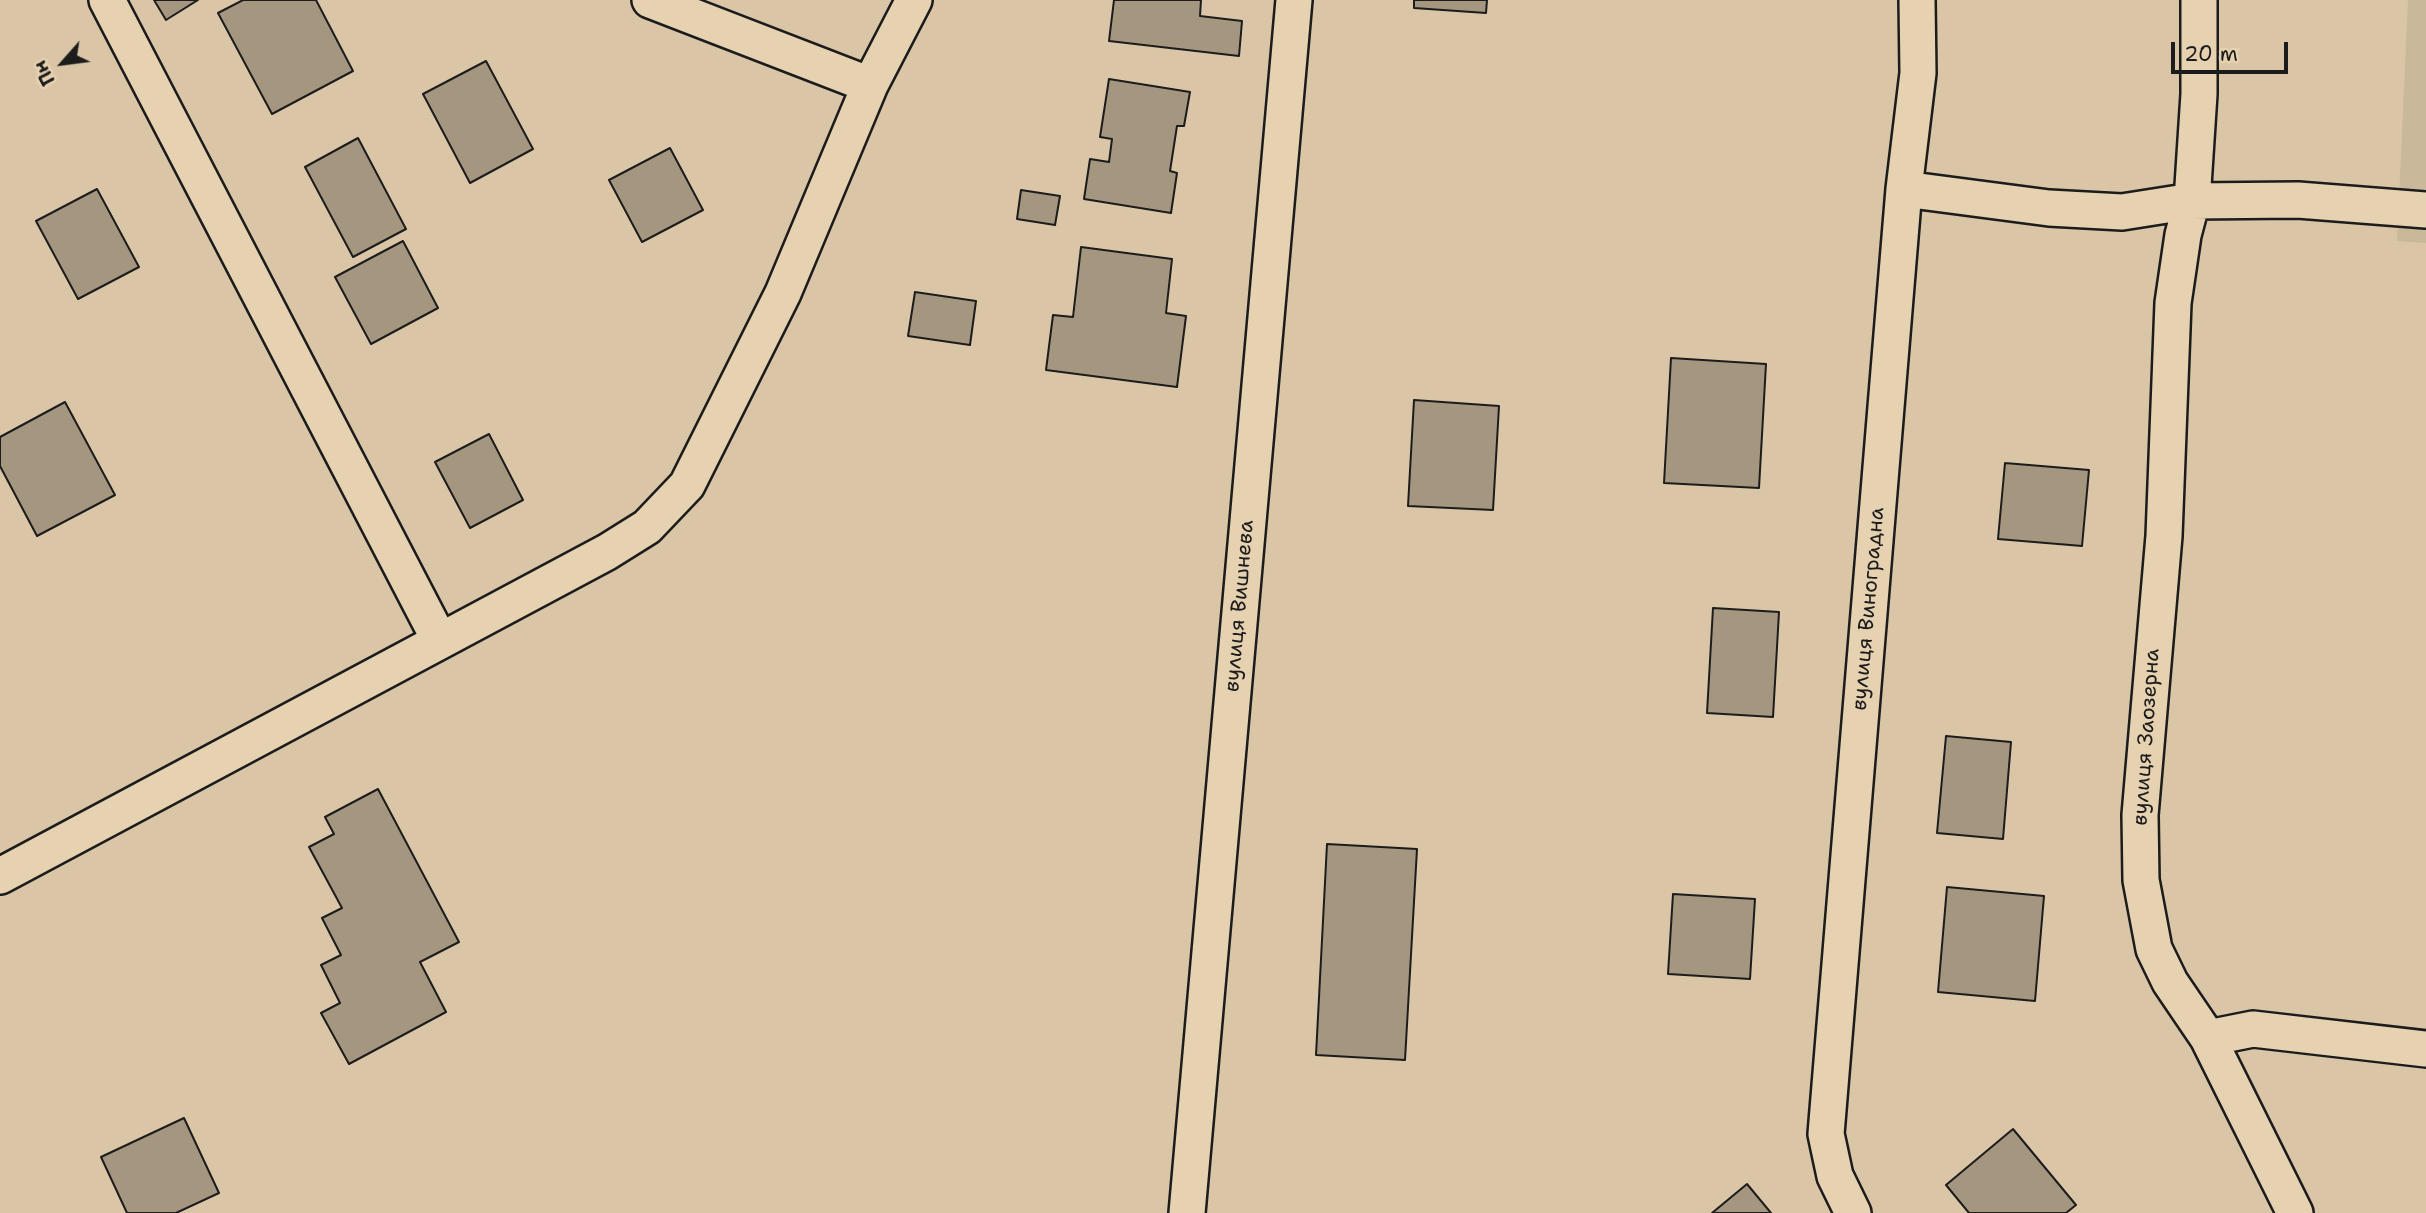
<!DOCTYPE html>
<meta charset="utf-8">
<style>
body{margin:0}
#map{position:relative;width:2426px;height:1213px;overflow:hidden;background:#dac6a7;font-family:"Shantell Sans",sans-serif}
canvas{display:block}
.north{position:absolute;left:28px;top:28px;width:70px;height:70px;-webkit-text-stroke:5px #e6d1b0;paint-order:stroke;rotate:242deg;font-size:19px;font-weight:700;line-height:28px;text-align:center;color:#1c1c1c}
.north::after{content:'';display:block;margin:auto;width:24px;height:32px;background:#1c1c1c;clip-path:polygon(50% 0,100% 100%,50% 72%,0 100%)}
.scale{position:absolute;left:2171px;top:42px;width:117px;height:32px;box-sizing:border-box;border:4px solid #1c1c1c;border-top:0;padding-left:9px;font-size:21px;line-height:24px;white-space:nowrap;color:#1c1c1c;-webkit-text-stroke:5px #e6d1b0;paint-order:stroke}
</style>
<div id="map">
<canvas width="2426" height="1213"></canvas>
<div class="north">Пн</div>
<div class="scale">20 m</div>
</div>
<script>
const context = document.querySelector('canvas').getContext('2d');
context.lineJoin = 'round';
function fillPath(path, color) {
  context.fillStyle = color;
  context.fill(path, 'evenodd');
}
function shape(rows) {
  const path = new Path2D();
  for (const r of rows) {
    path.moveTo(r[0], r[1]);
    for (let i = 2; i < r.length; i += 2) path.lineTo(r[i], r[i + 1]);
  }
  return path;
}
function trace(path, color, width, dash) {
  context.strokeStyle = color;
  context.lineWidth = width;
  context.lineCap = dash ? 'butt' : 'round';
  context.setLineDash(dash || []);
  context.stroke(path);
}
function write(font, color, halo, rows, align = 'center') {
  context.font = font + ' "Shantell Sans",sans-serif';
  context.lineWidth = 5;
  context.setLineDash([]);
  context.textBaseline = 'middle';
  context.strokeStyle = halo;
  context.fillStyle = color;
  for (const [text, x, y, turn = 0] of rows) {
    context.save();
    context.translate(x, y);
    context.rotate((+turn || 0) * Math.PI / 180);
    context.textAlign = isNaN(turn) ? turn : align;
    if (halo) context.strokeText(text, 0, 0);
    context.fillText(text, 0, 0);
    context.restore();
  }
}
fillPath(shape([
 [2408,0,2426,0,2426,243,2397,241]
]), '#cab89b');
const building = shape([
 [154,0,198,0,166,20,154,0],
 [243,0,316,0,353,71,272,114,218,13,243,0],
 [1114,0,1201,0,1200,16,1242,21,1239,56,1109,41,1114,0],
 [1414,0,1487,0,1486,13,1414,8,1414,0],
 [486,61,533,149,470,183,423,94,486,61],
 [1109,79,1190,92,1184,126,1177,126,1170,171,1177,173,1171,213,1084,199,1090,159,1109,162,1112,139,1100,137,1109,79],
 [358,138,406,229,353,257,305,167,358,138],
 [670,148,703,210,642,242,609,180,670,148],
 [97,189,139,267,78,299,36,221,97,189],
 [1021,190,1060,196,1055,225,1017,219,1021,190],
 [403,241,438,308,371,344,335,277,403,241],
 [1081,247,1172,259,1166,313,1186,316,1177,387,1046,370,1053,315,1073,317,1081,247],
 [915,292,976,301,970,345,908,336,915,292],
 [1671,358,1766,364,1759,488,1664,483,1671,358],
 [1414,400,1499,406,1493,510,1408,506,1414,400],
 [65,402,115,495,37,536,0,466,0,437,65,402],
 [489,434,523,500,470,528,435,462,489,434],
 [2005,463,2089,470,2082,546,1998,539,2005,463],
 [1713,608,1779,612,1773,717,1707,713,1713,608],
 [1946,736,2011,742,2003,839,1937,833,1946,736],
 [378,789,459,942,420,962,446,1012,349,1064,321,1013,340,1003,321,965,341,955,322,918,342,908,309,847,334,834,325,817,378,789],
 [1327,844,1417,849,1405,1060,1316,1055,1327,844],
 [1947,887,2044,896,2035,1001,1938,992,1947,887],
 [1673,894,1755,899,1750,979,1668,974,1673,894],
 [184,1118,219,1193,176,1213,127,1213,101,1157,184,1118],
 [2013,1129,2076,1205,2066,1213,1969,1213,1946,1185,2013,1129],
 [1747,1184,1771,1213,1712,1213,1747,1184]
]);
fillPath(building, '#a59680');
trace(building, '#1c1c1c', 2);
const street = shape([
 [107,0,440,641],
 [650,0,870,85],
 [2199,0,2199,94,2192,201,2183,235,2173,303,2164,536,2140,815,2141,880,2154,949,2170,982,2208,1038,2295,1213],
 [1904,189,2049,208,2122,212,2192,201,2298,200,2426,210],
 [0,876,607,552,647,527,687,485,783,293,870,85,914,0],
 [2208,1038,2253,1029,2426,1049],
 [1187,1213,1294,0],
 [1853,1213,1835,1176,1826,1134,1904,189,1918,73,1917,0]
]);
trace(street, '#1c1c1c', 40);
trace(street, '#e6d1b0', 35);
write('21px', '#1c1c1c', '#e6d1b0', [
 ["вулиця Вишнева",1240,606,-85],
 ["вулиця Виноградна",1869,609,-85],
 ["вулиця Заозерна",2147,737,-86]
]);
</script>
